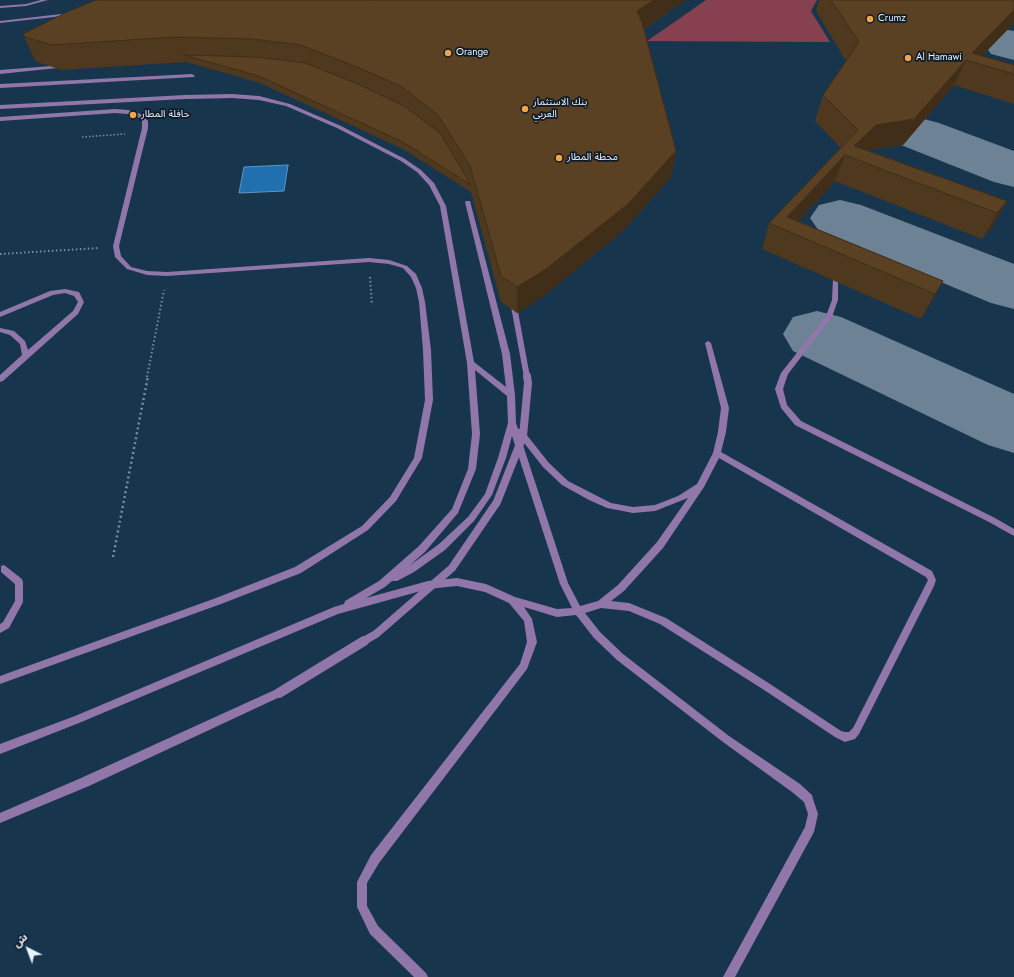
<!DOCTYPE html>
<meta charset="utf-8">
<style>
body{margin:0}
#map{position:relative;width:1014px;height:977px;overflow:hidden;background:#18354e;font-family:Jost,"Noto Sans Arabic",sans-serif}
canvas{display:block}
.north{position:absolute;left:8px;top:929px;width:40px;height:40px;-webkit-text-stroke:3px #0f1b27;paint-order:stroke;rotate:318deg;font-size:11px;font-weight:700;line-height:16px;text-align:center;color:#e9f3fd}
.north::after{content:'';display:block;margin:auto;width:14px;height:18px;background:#e9f3fd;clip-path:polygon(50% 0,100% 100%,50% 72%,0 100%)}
</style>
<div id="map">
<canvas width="1014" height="977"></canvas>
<div class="north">ش</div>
</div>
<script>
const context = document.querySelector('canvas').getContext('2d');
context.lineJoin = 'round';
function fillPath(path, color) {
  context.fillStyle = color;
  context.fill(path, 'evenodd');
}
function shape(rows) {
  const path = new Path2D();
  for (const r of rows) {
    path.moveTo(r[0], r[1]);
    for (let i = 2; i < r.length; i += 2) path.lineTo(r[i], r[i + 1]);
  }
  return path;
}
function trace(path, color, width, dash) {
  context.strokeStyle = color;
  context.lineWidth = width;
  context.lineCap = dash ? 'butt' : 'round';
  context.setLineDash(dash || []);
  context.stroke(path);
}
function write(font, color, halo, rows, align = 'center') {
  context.font = font + ' Jost,"Noto Sans Arabic",sans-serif';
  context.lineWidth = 3.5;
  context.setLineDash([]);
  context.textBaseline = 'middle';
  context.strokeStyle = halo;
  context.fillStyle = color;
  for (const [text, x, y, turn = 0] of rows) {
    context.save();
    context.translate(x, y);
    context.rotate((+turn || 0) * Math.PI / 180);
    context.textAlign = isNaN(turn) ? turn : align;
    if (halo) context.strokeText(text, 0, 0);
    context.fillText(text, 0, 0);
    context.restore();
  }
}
fillPath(shape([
 [706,0,817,0,811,11,830,42,647,41]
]), '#86404f');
const water = shape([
 [288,165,284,191,239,193,244,167,288,165]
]);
fillPath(water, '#2070b0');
trace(water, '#5c97c7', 1);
fillPath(shape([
 [1008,30,1014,31,1014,60,991,54,984,44,991,34,1008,30],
 [920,118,939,123,1014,151,1014,187,994,182,901,145,893,134,901,123,920,118],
 [840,200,861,205,1014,264,1014,309,991,303,819,231,810,218,819,205,840,200],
 [817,311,841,317,1014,394,1014,453,988,445,793,351,783,334,793,317,817,311]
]), '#6d8295');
trace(shape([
 [82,137,125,134]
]), '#7a8ea0', 1.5, [1.5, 2]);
trace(shape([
 [0,254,99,248],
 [370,277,372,305],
 [147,377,164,290]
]), '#7a8ea0', 2, [1.5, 2.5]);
trace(shape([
 [113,557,148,376]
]), '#7a8ea0', 2.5, [2, 3]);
fillPath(shape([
 [41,0,48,0,26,6,0,8,0,6,26,4,41,0],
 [70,13,72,13,72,15,0,23,0,21,70,13],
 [65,65,67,66,67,67,0,74,0,70,65,65],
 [192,74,195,76,194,77,0,88,0,84,192,74],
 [232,94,259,96,290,104,341,126,405,159,421,170,434,183,446,206,474,362,506,387,502,354,465,202,466,201,470,201,510,354,515,395,516,423,518,429,522,429,549,463,568,481,611,503,633,507,655,505,678,496,697,484,713,453,718,432,721,408,705,343,708,341,711,343,729,408,726,432,721,452,932,571,936,580,934,586,859,734,855,739,845,742,835,737,761,688,660,624,629,611,601,608,585,613,600,632,623,654,729,736,800,784,812,795,813,799,818,814,814,832,735,977,723,977,805,827,808,814,804,802,792,792,723,742,617,660,594,638,576,615,557,617,524,607,532,619,537,642,527,669,379,863,367,883,367,906,378,926,426,973,428,977,414,977,370,934,357,907,357,882,371,855,520,664,527,642,524,621,509,603,485,592,457,586,428,589,338,614,79,723,0,754,0,744,75,716,334,607,344,604,345,601,379,581,419,546,452,509,468,469,472,434,467,363,440,206,429,185,417,172,401,161,337,128,286,106,259,100,232,98,185,99,0,109,0,105,185,95,232,94],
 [475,370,507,396,508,423,498,458,485,494,468,517,439,544,409,566,425,552,458,513,476,469,480,434,475,370],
 [512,436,560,584,572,608,557,609,515,597,486,584,457,578,428,581,366,598,385,587,392,581,397,581,414,572,445,550,474,521,492,495,506,458,512,436],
 [521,439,543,467,562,485,589,500,607,508,633,513,655,511,688,498,657,542,618,585,598,601,580,606,568,583,521,439],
 [719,458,926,577,928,580,853,728,849,732,845,732,841,731,767,682,666,618,629,603,611,601,624,591,663,548,704,487,719,458],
 [115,109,128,110,141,114,148,121,148,128,119,246,121,256,131,267,147,271,167,272,369,258,389,260,407,266,416,274,422,288,425,302,431,350,433,400,422,458,396,501,368,530,301,573,221,604,0,684,0,676,216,598,295,567,362,526,390,497,414,458,425,400,423,350,419,302,416,288,411,277,403,268,389,264,369,262,167,276,147,275,127,269,115,257,113,246,142,128,142,121,137,116,128,114,115,113,0,121,0,117,115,109],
 [833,279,835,279,838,281,838,300,832,317,788,374,783,389,787,405,801,421,995,518,1014,529,1014,536,989,522,795,425,781,408,775,389,781,373,826,316,832,300,833,279],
 [65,289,79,292,84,302,78,314,3,381,0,382,0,375,22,355,20,344,10,335,0,332,0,328,14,331,25,341,28,350,73,311,78,302,74,296,65,293,53,295,0,317,0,312,50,291,65,289],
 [4,565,22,579,23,582,23,602,9,628,0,633,0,624,3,622,15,601,15,584,1,572,1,566,4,565],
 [279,688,282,690,284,693,282,696,89,786,0,823,0,813,81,778,279,688]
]), '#9176aa');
trace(shape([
 [513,301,527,377]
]), '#9176aa', 6);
trace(shape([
 [362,642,376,634,452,568,497,502,523,436,528,383,527,376]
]), '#9176aa', 8);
trace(shape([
 [279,693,364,641]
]), '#9176aa', 10);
fillPath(shape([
 [686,0,644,29,676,151,671,177,624,230,545,295,517,313,501,302,471,192,403,149,260,83,186,62,62,70,37,62,34,59,23,34],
 [819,0,1014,0,1014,23,982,56,1014,65,1014,104,954,85,903,145,867,150,1007,201,992,227,982,239,835,181,798,221,943,281,921,319,762,249,769,223,841,148,815,121,823,95,846,61,816,11]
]), '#4e381e');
fillPath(shape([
 [654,0,686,0,634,35,637,11],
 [1014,10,1014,23,975,63,972,53],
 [966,60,954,85,903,145,866,150,854,146,876,125],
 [676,151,671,177,624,230,545,295,517,313,517,287],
 [845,155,835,181,789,232,787,217],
 [1007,201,992,227,982,239,997,213],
 [943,281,929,306,921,319,935,294]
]), '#402e18');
const building = shape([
 [96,0,654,0,637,11,642,22,676,151,628,204,546,269,517,287,501,276,470,166,438,115,402,87,357,67,301,45,252,39,175,37,52,45,25,37,23,34,69,11,96,0],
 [831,0,1014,0,1014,10,972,53,1014,65,1014,74,966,60,914,119,876,125,854,146,1007,201,997,213,845,155,787,217,943,281,935,294,769,223,858,130,823,95,859,42,831,0],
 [184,55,257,57,305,63,360,85,404,106,440,133,471,185,403,142,259,76,184,55]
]);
fillPath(building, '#5b4123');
trace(building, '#402e18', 1);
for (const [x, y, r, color] of [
 [870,19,4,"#f3a443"],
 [448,53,4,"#f3a443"],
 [908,58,4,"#f3a443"],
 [525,109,4,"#f3a443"],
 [133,115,4,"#f3a443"],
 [559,158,4,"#f3a443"]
]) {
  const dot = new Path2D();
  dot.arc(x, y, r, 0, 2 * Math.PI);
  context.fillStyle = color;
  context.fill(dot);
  trace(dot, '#0f1b27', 1.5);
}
write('10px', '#e9f3fd', '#0f1b27', [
 ["Crumz",878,19],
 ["Orange",456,53],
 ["Al Hamawi",916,58],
 ["بنك الاستثمار",533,103],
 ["العربي",533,115],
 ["حافلة المطار",141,115],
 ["محطة المطار",567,158]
], 'left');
</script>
